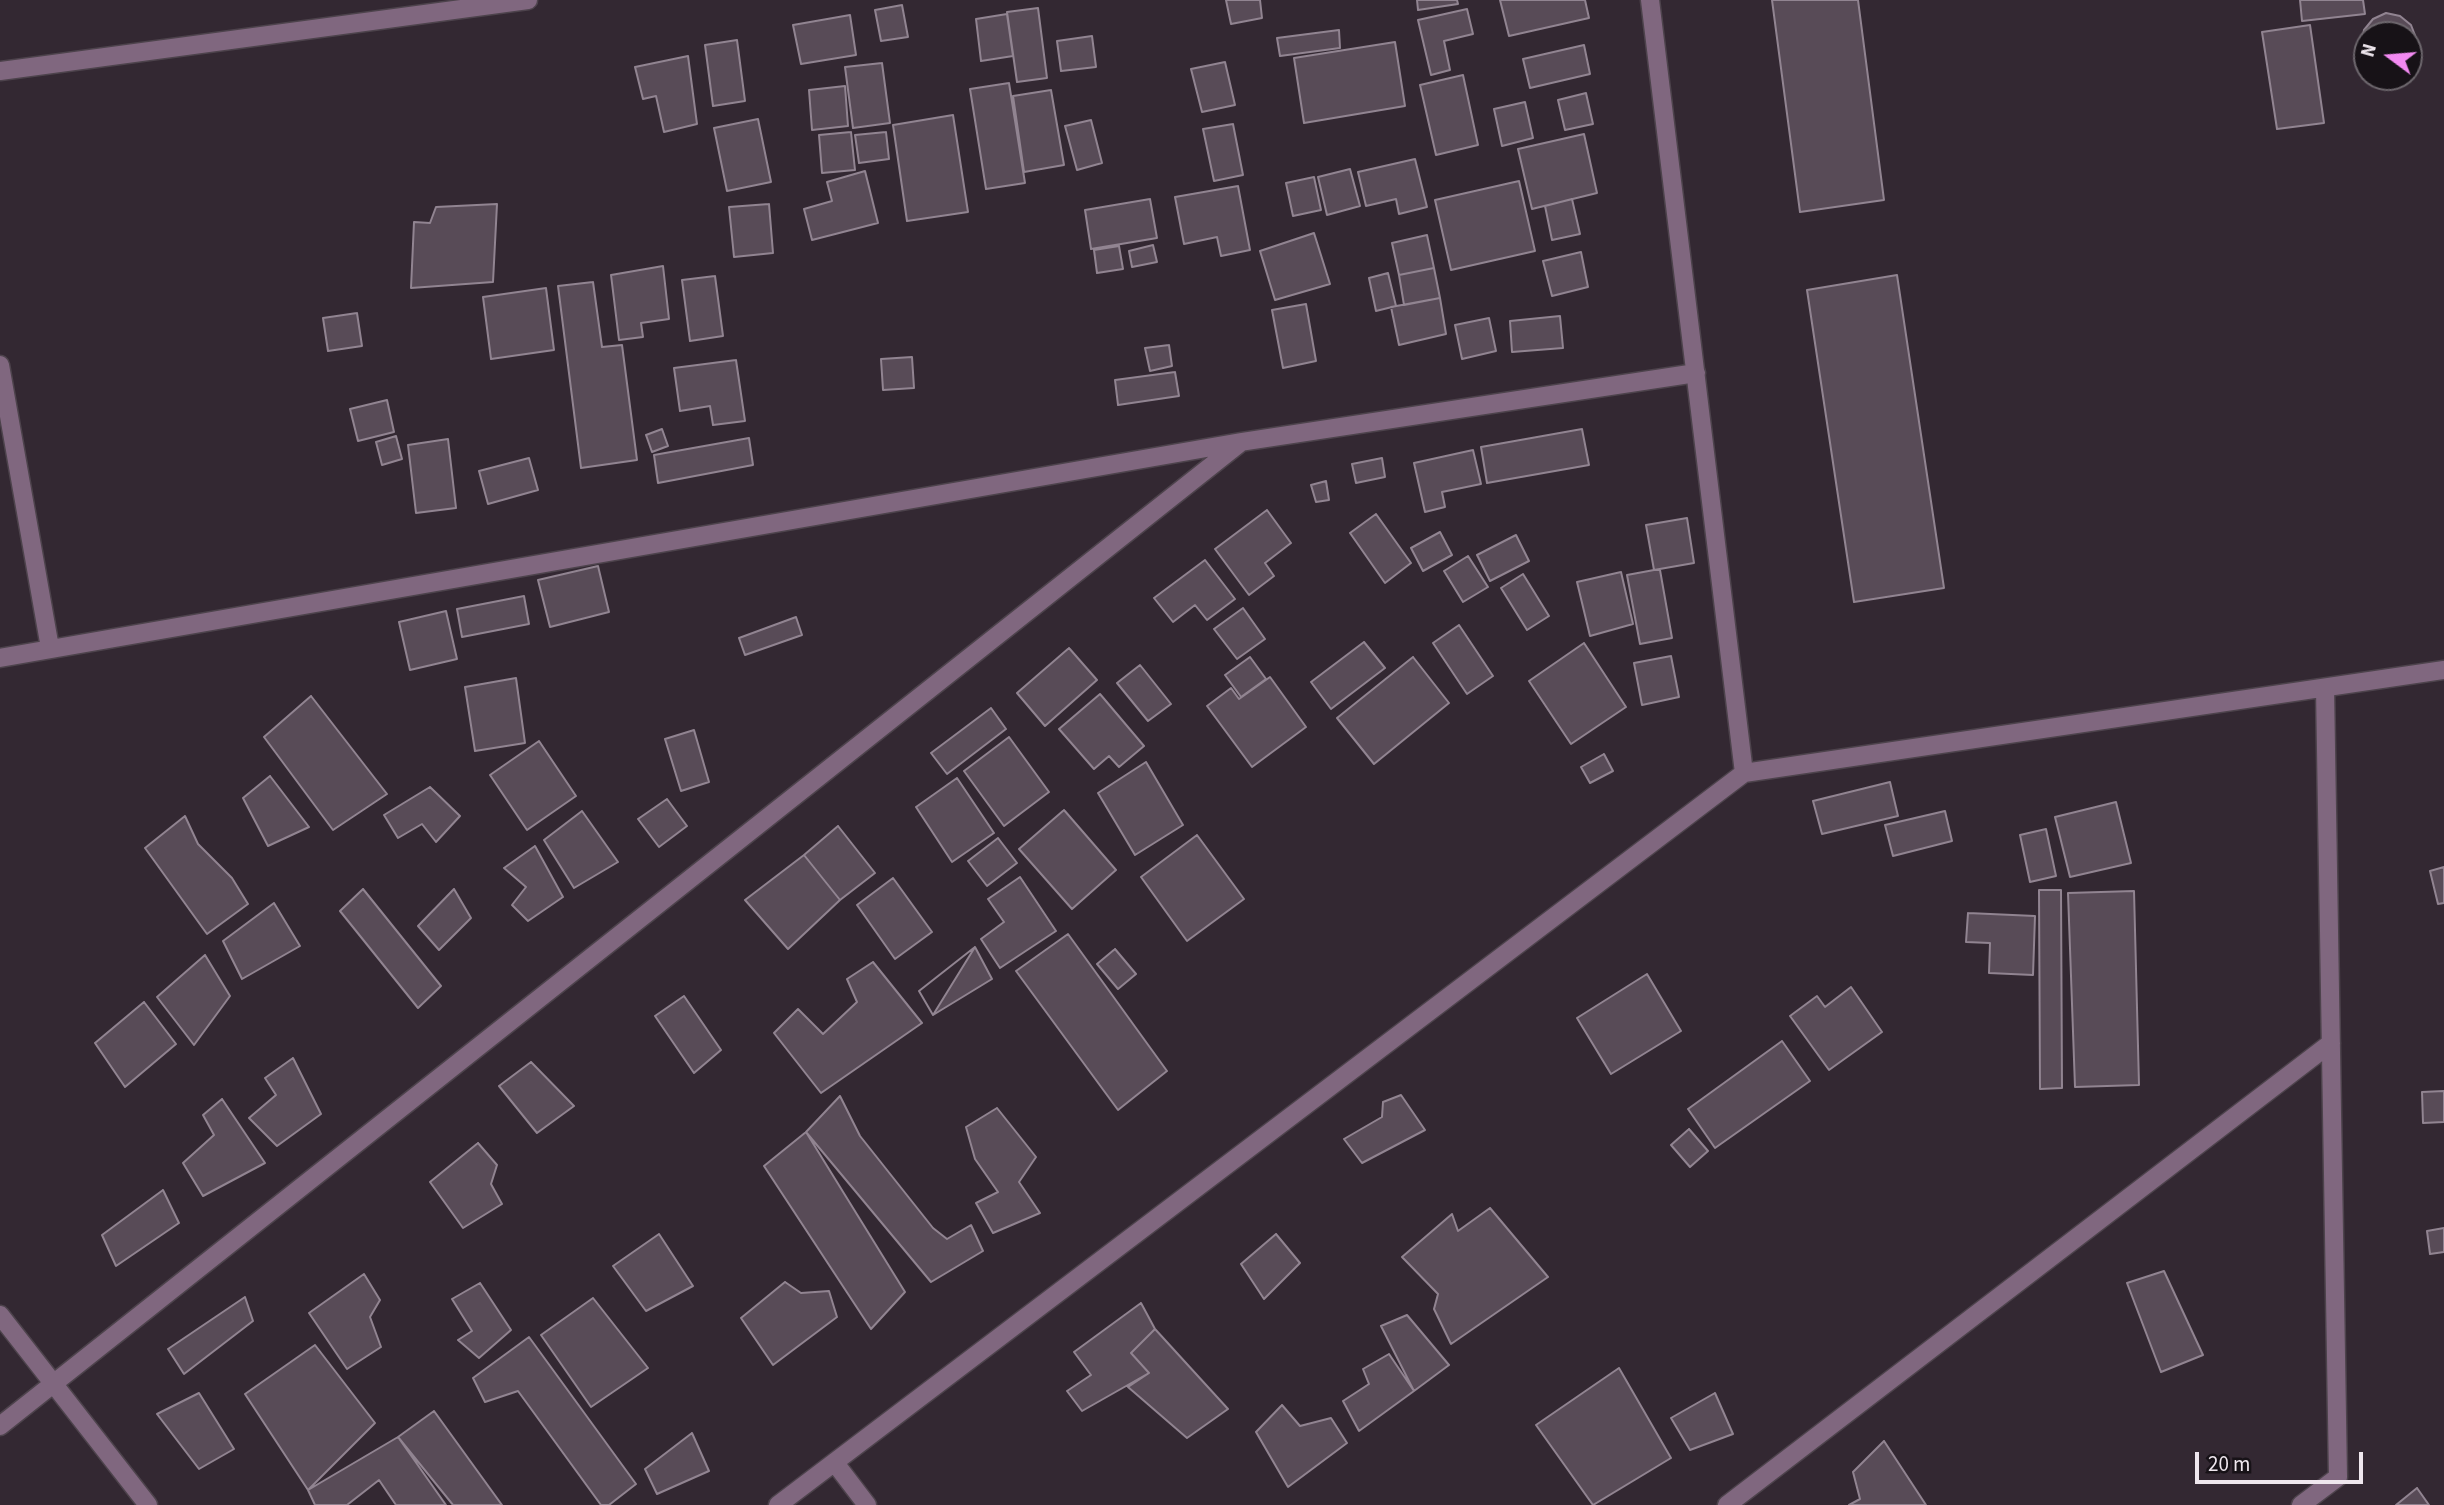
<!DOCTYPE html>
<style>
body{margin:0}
#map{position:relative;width:2444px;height:1505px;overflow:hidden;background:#332832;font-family:"Source Sans 3",sans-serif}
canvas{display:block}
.north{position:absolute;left:2353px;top:21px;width:70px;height:70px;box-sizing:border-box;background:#171217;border:2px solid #6d676d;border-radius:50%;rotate:286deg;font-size:19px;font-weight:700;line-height:28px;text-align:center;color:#efe7ee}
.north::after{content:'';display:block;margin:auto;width:24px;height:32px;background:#f38af2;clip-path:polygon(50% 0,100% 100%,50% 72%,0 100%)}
.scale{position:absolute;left:2195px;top:1452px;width:168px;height:32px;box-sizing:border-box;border:4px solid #efe7ee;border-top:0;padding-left:9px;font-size:21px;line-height:24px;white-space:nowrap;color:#efe7ee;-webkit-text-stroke:5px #171217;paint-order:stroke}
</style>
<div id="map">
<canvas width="2444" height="1505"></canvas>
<div class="north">N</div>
<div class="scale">20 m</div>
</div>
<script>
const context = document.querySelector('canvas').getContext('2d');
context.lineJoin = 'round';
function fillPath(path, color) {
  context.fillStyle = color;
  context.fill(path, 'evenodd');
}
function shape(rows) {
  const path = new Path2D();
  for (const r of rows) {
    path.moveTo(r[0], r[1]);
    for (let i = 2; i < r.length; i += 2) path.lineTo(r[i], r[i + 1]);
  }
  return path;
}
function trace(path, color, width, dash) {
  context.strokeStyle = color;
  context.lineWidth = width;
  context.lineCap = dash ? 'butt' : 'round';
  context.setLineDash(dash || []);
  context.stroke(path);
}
const building = shape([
 [1226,0,1260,0,1262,18,1231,24,1226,0],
 [1417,0,1457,0,1458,4,1418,10,1417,0],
 [1500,0,1585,0,1589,18,1509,36,1500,0],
 [1772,0,1858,0,1884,200,1800,212,1772,0],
 [2300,0,2363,0,2365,14,2302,21,2300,0],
 [902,5,908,37,881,41,875,10,902,5],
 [1038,8,1047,78,1017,82,1007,12,1038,8],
 [1467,9,1473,34,1444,41,1450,70,1431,75,1418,20,1467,9],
 [2386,13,2400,16,2411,25,2416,38,2414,53,2409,59,2409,35,2367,35,2366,57,2361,44,2364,30,2373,19,2386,13],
 [1007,14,1013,56,981,61,976,19,1007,14],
 [850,15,856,55,801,64,793,25,850,15],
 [2310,25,2324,123,2277,129,2262,32,2310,25],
 [1339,30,1340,48,1280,56,1277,38,1339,30],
 [1092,36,1096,67,1061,71,1057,41,1092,36],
 [737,40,745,101,713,106,705,45,737,40],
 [1395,42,1405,106,1304,123,1294,58,1395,42],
 [1584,45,1590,74,1530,88,1523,59,1584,45],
 [688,56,697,124,664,132,656,96,643,99,635,67,688,56],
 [1225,62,1235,105,1202,112,1191,69,1225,62],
 [882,63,890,123,853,128,845,67,882,63],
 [1463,75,1478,145,1436,155,1420,85,1463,75],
 [1009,83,1025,183,986,189,970,89,1009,83],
 [845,86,848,126,812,130,809,90,845,86],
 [1051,90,1064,165,1024,172,1013,96,1051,90],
 [1586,93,1593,124,1565,130,1558,100,1586,93],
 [1525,102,1533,138,1502,146,1494,109,1525,102],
 [953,115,968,212,907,221,893,125,953,115],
 [758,119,771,182,727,191,714,128,758,119],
 [1091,120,1102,163,1077,170,1065,126,1091,120],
 [1233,124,1243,175,1214,181,1203,129,1233,124],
 [851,132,855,170,822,173,819,135,851,132],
 [886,132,889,159,859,163,855,135,886,132],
 [1584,134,1597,193,1532,209,1518,149,1584,134],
 [1415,159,1427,207,1399,214,1396,199,1366,206,1358,172,1415,159],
 [1350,169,1360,206,1327,215,1318,177,1350,169],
 [865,171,878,223,812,240,804,209,832,201,827,182,865,171],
 [1314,177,1321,210,1293,216,1286,183,1314,177],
 [1519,181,1535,251,1451,270,1435,200,1519,181],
 [1238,186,1250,250,1221,256,1217,237,1184,244,1175,197,1238,186],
 [1150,199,1157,238,1091,249,1085,210,1150,199],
 [1572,199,1580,234,1552,240,1545,206,1572,199],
 [497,204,493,282,411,288,414,222,430,223,436,207,497,204],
 [769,204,773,253,734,257,729,207,769,204],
 [1314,233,1330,284,1275,300,1260,251,1314,233],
 [1427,235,1434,268,1399,275,1392,243,1427,235],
 [1153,245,1157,262,1132,267,1129,251,1153,245],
 [1119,246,1123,269,1097,273,1094,250,1119,246],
 [1581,252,1588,287,1552,296,1543,261,1581,252],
 [663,266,669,319,641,323,643,337,619,340,611,275,663,266],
 [1434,268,1440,298,1404,305,1399,275,1434,268],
 [1388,273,1396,306,1376,311,1369,278,1388,273],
 [1897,275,1944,588,1854,602,1807,290,1897,275],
 [715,276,723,336,690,341,682,280,715,276],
 [593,282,602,347,622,345,637,460,581,468,558,286,593,282],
 [546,288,554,350,491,359,483,297,546,288],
 [1440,298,1446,334,1399,345,1391,307,1440,298],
 [1306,304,1316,361,1283,368,1272,310,1306,304],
 [357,313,362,346,328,351,323,318,357,313],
 [1560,316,1563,348,1512,352,1510,321,1560,316],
 [1489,318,1496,351,1462,359,1455,325,1489,318],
 [1169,345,1172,366,1150,371,1145,348,1169,345],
 [912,357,914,388,883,390,881,359,912,357],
 [736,360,745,421,713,425,710,406,680,411,674,368,736,360],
 [1175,372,1179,396,1118,405,1115,380,1175,372],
 [387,400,394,432,358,441,350,409,387,400],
 [662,429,668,446,652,452,646,435,662,429],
 [1582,429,1589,465,1487,483,1481,447,1582,429],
 [396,436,402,459,382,465,376,442,396,436],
 [749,438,753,465,658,483,654,455,749,438],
 [448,439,456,508,416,513,408,445,448,439],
 [1473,450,1481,484,1442,492,1445,507,1425,512,1414,463,1473,450],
 [529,458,538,490,488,504,479,471,529,458],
 [1382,458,1385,477,1356,483,1352,464,1382,458],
 [1326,481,1329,500,1316,502,1311,485,1326,481],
 [1267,510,1291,543,1265,563,1274,576,1249,595,1215,549,1267,510],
 [1376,514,1411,563,1385,583,1350,533,1376,514],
 [1687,518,1694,563,1654,570,1646,525,1687,518],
 [1440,532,1452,555,1423,571,1411,548,1440,532],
 [1516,535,1529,561,1490,581,1477,555,1516,535],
 [1468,556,1488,587,1463,602,1444,571,1468,556],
 [1205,560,1235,599,1207,620,1195,605,1173,622,1154,598,1205,560],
 [598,566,609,612,550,627,538,580,598,566],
 [1654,570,1660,570,1672,638,1640,644,1627,575,1654,570],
 [1621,572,1633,624,1590,636,1577,582,1621,572],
 [1523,574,1549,616,1527,630,1501,588,1523,574],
 [524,596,529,624,462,637,457,609,524,596],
 [1243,608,1265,639,1237,659,1214,629,1243,608],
 [446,611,457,659,410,670,399,622,446,611],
 [796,617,802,635,745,655,739,638,796,617],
 [1459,625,1493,676,1467,694,1433,643,1459,625],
 [1364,642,1385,668,1331,709,1311,682,1364,642],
 [1584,643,1626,707,1571,744,1529,681,1584,643],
 [1069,648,1097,680,1045,726,1017,693,1069,648],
 [1671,656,1679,697,1642,705,1634,663,1671,656],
 [1250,657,1266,679,1241,697,1225,675,1250,657],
 [1413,657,1449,703,1374,764,1337,718,1413,657],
 [1140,665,1171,704,1148,721,1117,683,1140,665],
 [1270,677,1306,727,1252,767,1207,706,1231,688,1239,699,1270,677],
 [516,678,525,743,475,751,465,687,516,678],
 [1100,694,1144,746,1119,767,1109,756,1094,769,1059,729,1100,694],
 [311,696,387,794,333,830,264,737,311,696],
 [991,708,1006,729,947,774,931,753,991,708],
 [694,730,709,782,681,791,665,739,694,730],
 [1009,737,1049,792,1004,826,964,771,1009,737],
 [539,741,576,796,527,830,490,775,539,741],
 [1604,754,1613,771,1590,783,1581,767,1604,754],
 [1146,762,1183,825,1135,855,1098,793,1146,762],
 [270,776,309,827,268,846,243,798,270,776],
 [957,778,994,833,952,862,916,807,957,778],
 [1890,782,1898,816,1822,834,1813,801,1890,782],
 [430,787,460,816,436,842,422,824,398,838,384,815,430,787],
 [667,799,687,826,659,847,638,819,667,799],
 [2116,802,2131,863,2070,877,2055,817,2116,802],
 [1064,810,1116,870,1072,909,1019,849,1064,810],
 [582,811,618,862,574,888,544,840,582,811],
 [1945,811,1952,841,1893,856,1885,825,1945,811],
 [185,816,198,844,232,878,248,904,207,934,145,848,185,816],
 [838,826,875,873,840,900,804,855,838,826],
 [2046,829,2056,876,2030,882,2020,835,2046,829],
 [1197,835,1244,899,1187,941,1141,877,1197,835],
 [998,838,1017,863,987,886,968,861,998,838],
 [535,846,563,897,528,921,512,905,526,887,504,868,535,846],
 [804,855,840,900,788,949,745,900,804,855],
 [2444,867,2444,903,2438,904,2430,871,2444,867],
 [1020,877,1056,931,1000,968,981,939,1004,922,988,899,1020,877],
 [893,878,932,932,895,959,857,905,893,878],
 [363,889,441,986,418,1008,340,911,363,889],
 [454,889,471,918,439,950,418,926,454,889],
 [2039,890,2061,890,2062,1088,2040,1089,2039,890],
 [2134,891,2139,1085,2075,1087,2068,893,2134,891],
 [274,903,300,946,242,979,223,941,274,903],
 [1968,913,2035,916,2033,975,1989,973,1990,943,1966,942,1968,913],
 [1068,934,1167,1071,1118,1110,1016,971,1068,934],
 [975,947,933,1015,919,991,975,947],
 [975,947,992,979,933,1015,919,991,975,947],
 [1115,949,1136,974,1118,989,1097,964,1115,949],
 [205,955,230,996,194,1045,157,997,205,955],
 [873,962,922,1023,821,1093,774,1033,798,1009,823,1034,857,1002,847,979,873,962],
 [1647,974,1681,1031,1611,1074,1577,1018,1647,974],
 [1851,987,1882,1032,1829,1070,1790,1016,1817,996,1825,1007,1851,987],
 [684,996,721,1050,694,1073,655,1016,684,996],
 [144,1002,176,1044,125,1087,95,1043,144,1002],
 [1782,1041,1810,1081,1715,1148,1688,1109,1782,1041],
 [293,1058,321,1114,277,1146,249,1118,276,1095,265,1078,293,1058],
 [531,1062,574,1106,537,1133,499,1086,531,1062],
 [2444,1091,2444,1122,2423,1123,2422,1092,2444,1091],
 [1401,1095,1425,1130,1362,1163,1344,1139,1382,1117,1383,1102,1401,1095],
 [840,1096,860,1136,933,1228,947,1239,971,1225,983,1251,931,1282,806,1132,840,1096],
 [222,1099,265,1163,203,1196,183,1163,214,1135,203,1115,222,1099],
 [997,1108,1036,1157,1019,1182,1040,1213,993,1233,976,1203,998,1192,975,1159,966,1127,997,1108],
 [1689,1129,1708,1151,1690,1167,1671,1145,1689,1129],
 [806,1132,905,1292,871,1329,764,1166,806,1132],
 [478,1143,497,1165,491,1184,502,1204,463,1228,430,1182,478,1143],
 [163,1190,179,1223,116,1266,102,1235,163,1190],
 [1490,1208,1548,1277,1451,1344,1434,1309,1438,1294,1402,1257,1452,1214,1458,1231,1490,1208],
 [2444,1228,2444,1252,2430,1254,2427,1231,2444,1228],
 [659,1234,693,1286,646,1311,613,1266,659,1234],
 [1276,1234,1300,1263,1264,1299,1241,1264,1276,1234],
 [2164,1271,2203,1355,2161,1372,2127,1283,2164,1271],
 [364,1274,380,1300,370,1317,381,1347,347,1369,309,1313,364,1274],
 [785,1282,801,1293,829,1291,837,1317,773,1365,741,1318,785,1282],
 [480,1283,511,1330,479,1358,458,1340,472,1331,452,1299,480,1283],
 [245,1297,253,1321,184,1374,168,1349,245,1297],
 [593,1298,648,1368,591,1407,541,1335,593,1298],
 [1141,1303,1155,1329,1131,1353,1149,1373,1082,1411,1067,1391,1091,1375,1074,1352,1141,1303],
 [1407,1315,1449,1365,1414,1391,1381,1326,1407,1315],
 [1155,1329,1228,1409,1187,1438,1128,1387,1149,1373,1131,1353,1155,1329],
 [529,1337,636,1484,609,1505,601,1505,518,1391,485,1402,473,1378,529,1337],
 [315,1345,375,1423,308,1490,245,1394,315,1345],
 [1389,1354,1414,1391,1359,1431,1343,1401,1369,1384,1363,1369,1389,1354],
 [1619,1368,1671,1458,1593,1505,1536,1425,1619,1368],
 [199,1393,234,1449,199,1469,157,1414,199,1393],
 [1715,1393,1733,1434,1690,1450,1671,1418,1715,1393],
 [1282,1405,1300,1426,1331,1418,1347,1443,1288,1487,1256,1432,1282,1405],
 [434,1411,502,1505,453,1505,398,1437,434,1411],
 [692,1433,709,1471,657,1494,645,1469,692,1433],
 [398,1437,446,1505,396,1505,379,1480,347,1505,315,1505,308,1490,398,1437],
 [1884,1441,1926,1505,1849,1505,1860,1499,1853,1472,1884,1441],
 [2417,1488,2429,1505,2396,1505,2417,1488]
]);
fillPath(building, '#584b57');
trace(building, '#918491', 2);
const minor = shape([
 [1650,0,1744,773],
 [0,71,528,0],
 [0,365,50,648],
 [0,658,1241,442,1696,373],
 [0,1315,148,1505],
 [0,1426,1240,443],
 [835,1463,867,1505],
 [778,1505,1744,773,2444,670],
 [1727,1505,2331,1043],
 [2301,1505,2338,1477,2325,688]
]);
trace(minor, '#4d434c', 21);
trace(minor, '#80677f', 18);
</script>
